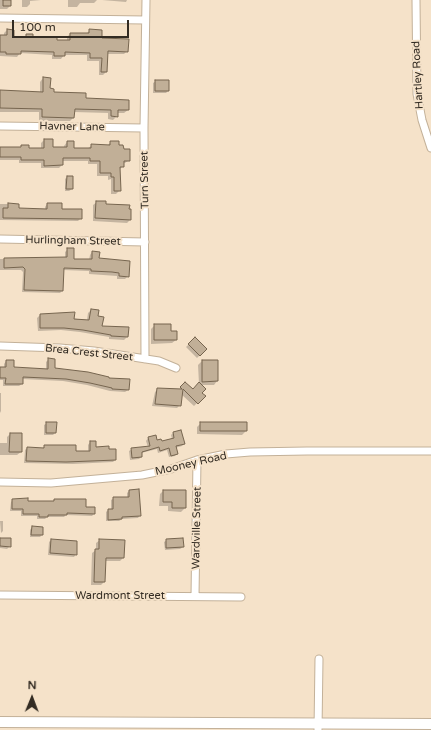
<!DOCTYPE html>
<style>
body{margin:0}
#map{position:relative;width:431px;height:730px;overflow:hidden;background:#f5e2c9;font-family:"Varela Round",sans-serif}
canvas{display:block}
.north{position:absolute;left:12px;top:678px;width:40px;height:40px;-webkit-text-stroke:3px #f5e2c9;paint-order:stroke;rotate:1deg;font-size:11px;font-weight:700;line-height:16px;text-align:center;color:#332c23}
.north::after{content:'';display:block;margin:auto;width:14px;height:18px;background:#332c23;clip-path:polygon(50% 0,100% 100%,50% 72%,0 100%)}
.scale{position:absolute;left:12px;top:20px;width:117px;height:18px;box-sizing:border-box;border:2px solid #332c23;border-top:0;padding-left:5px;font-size:12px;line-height:14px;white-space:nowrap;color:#332c23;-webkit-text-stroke:3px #f5e2c9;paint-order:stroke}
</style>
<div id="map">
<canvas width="431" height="730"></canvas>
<div class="north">N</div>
<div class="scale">100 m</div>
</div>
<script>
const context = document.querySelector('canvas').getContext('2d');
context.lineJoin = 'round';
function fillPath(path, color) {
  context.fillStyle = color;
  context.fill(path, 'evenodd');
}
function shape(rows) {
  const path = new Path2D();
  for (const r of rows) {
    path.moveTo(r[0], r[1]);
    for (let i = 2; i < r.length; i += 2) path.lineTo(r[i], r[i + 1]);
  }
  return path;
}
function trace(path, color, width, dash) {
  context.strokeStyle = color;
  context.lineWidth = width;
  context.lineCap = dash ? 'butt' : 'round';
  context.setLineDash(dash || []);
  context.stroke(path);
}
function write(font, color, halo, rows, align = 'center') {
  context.font = font + ' "Varela Round",sans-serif';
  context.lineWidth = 4;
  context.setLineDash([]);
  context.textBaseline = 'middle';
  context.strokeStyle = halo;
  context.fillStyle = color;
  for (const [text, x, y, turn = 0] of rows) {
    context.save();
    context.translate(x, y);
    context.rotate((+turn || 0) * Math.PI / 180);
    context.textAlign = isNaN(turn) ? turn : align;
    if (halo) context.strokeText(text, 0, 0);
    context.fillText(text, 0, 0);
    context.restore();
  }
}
fillPath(shape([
 [0,0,10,0,10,6,7,9,0,9],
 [22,0,41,0,30,1,30,4,27,7,22,7],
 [68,0,97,0,94,3,80,3,77,7,68,7],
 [102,0,127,0,126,2],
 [7,30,13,37,24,38,27,35,31,38,67,41,67,37,70,34,87,33,90,30,101,39,127,51,124,54,106,54,106,72,103,75,99,75,99,61,87,61,87,55,64,55,61,59,52,59,52,55,20,53,17,57,0,56,0,36,4,36,4,33],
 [43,78,53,93,128,110,124,113,117,113,117,116,113,120,108,119,108,113,74,112,73,118,70,121,39,121,39,112,0,112,0,91,40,93,40,82],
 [156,81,168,91,166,93,153,93,153,83],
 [44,140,52,148,64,148,64,146,67,142,73,149,87,149,91,146,107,146,111,142,118,146,129,160,125,163,123,163,123,166,119,170,120,190,116,194,111,194,111,179,108,180,108,176,97,176,97,164,88,164,88,161,62,161,62,165,59,168,41,168,41,163,19,163,19,160,0,160,0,148,20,148,22,146,28,149,41,149,41,143],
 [67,177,72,177,72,189,69,191,65,191,65,179],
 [97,202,105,205,130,220,127,223,93,221,93,205],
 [0,204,18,204,18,209,45,210,45,207,47,204,81,218,78,221,0,220],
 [68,249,73,260,89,260,90,255,92,252,98,259,128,276,125,279,117,279,117,276,89,274,89,271,63,270,62,291,60,293,22,292,23,272,21,270,0,270,0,259,65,258,65,252],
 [91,310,101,326,127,337,124,340,109,339,109,337,80,332,61,330,38,331,37,318,40,315,87,320,88,313],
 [155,325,176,340,172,343,151,344,151,329],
 [195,338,206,349,197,358,186,347],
 [48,360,54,369,128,390,125,392,110,391,87,385,63,381,22,379,22,384,19,386,3,386,3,380,0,380,0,368,4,368,4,364,6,361,13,368,46,369,46,362],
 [202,361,217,361,217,381,214,385,201,385,201,393,204,396,194,406,181,394,180,405,177,408,152,406,155,392,158,389,179,390,185,383,193,390,199,384,198,365],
 [0,393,1,393,1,411,0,413],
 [47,423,55,433,53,435,44,435,44,425],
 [201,423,246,431,242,435,197,434,197,427],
 [173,433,184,444,182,446,175,448,177,453,175,456,169,457,167,450,158,453,157,449,141,453,141,457,139,459,130,460,129,451,132,449,148,447,146,441,148,438,161,442,172,439,171,435],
 [10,434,21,434,21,452,17,455,0,455,0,443,7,443,7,437],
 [90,442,95,448,108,450,115,450,115,460,113,462,73,464,24,463,25,450,27,448,42,449,45,446,75,452,88,452,88,445],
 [129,491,140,515,138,518,122,519,119,521,106,521,106,512,108,510,111,510,111,500,114,498,127,498,127,493],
 [163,491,185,508,181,512,168,511,168,506,159,506,160,494],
 [13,500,27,502,52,502,54,500,85,508,94,508,94,514,92,516,66,515,64,517,47,517,45,519,37,519,37,516,21,516,21,511,10,511,11,502],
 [0,521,3,521,3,531,1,533],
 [32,527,42,535,40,537,30,537,30,530],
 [0,539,10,546,7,549,0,548],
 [51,540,76,554,74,557,48,555,49,542],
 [100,540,123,558,120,561,105,561,104,582,101,585,91,585,92,553,96,550,96,543],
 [167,540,183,547,180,549,165,550,164,542]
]), '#0003');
const building = shape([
 [3,0,11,0,11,6,3,6,3,0],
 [7,29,14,30,14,37,26,37,26,34,33,34,33,37,57,37,57,40,70,40,70,33,89,33,89,29,102,30,102,38,129,39,128,52,108,51,107,72,101,72,102,58,90,58,90,53,65,52,65,56,54,56,54,52,21,51,21,54,6,54,6,52,0,52,0,35,7,35,7,29],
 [43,77,51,78,50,88,54,89,54,92,86,93,86,98,129,100,129,110,118,110,118,117,111,116,111,110,75,109,74,118,42,117,42,109,0,108,0,90,43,92,43,77],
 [155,80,169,80,169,91,155,91,155,80],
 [44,139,53,139,53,147,67,147,67,141,74,141,74,148,91,148,91,144,110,145,110,141,119,141,119,145,123,145,124,149,130,149,130,161,124,161,124,167,120,167,121,191,114,191,114,177,111,177,111,173,100,173,100,161,90,161,90,158,63,158,63,165,44,166,44,160,21,160,21,157,0,157,0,147,21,147,21,145,29,145,29,148,44,148,44,139],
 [67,176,73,176,73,189,66,189,67,176],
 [96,201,106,201,106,204,130,205,129,209,131,209,131,220,95,218,96,201],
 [8,203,19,204,19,208,47,209,47,203,62,203,62,209,82,209,82,219,3,218,3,208,8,208,8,203],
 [67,248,74,248,74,259,92,259,92,251,100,252,99,258,130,261,129,277,119,276,119,273,112,272,91,271,91,269,64,268,63,291,24,290,25,269,23,267,4,268,4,258,67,257,67,248],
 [91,309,99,310,98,316,104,317,102,326,129,327,128,337,111,336,111,335,83,330,64,328,40,328,40,314,75,312,74,319,89,320,91,309],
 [154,324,171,324,171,331,177,331,177,340,154,340,154,324],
 [195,337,207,349,200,356,188,344,195,337],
 [48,358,55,359,55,368,88,372,109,377,109,378,130,379,129,390,112,389,112,388,90,383,66,379,23,377,23,384,5,384,6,378,0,378,0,367,6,367,6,360,14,360,14,367,48,369,48,358],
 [202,360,218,360,218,381,202,382,202,360],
 [185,382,193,389,199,382,206,389,202,393,206,396,198,404,183,389,181,406,155,404,157,388,182,389,180,387,185,382],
 [46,422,57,422,56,433,46,433,46,422],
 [200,422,247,422,247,431,200,431,200,422],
 [181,430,185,444,176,446,178,454,171,456,169,448,160,451,159,447,142,452,142,457,132,458,131,448,150,446,148,437,156,435,157,440,161,439,162,441,174,438,173,432,181,430],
 [10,433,22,433,22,452,9,452,10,433],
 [90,441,96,441,96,447,109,446,109,449,116,449,116,460,66,462,26,461,27,447,44,448,44,445,76,445,76,451,90,451,90,441],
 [139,489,141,516,122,517,122,519,108,520,108,509,113,509,113,497,129,497,129,490,139,489],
 [163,490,186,490,186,508,172,508,172,502,163,502,163,490],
 [28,498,28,501,54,501,54,499,86,499,86,507,95,507,95,514,67,513,67,515,48,515,48,517,39,517,39,514,23,514,23,509,12,509,12,499,28,498],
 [32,526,43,527,43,535,31,535,32,526],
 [0,538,11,538,11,547,0,546,0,538],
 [183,538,184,547,166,548,166,539,183,538],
 [51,539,77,541,77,555,50,553,51,539],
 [99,539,125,540,124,558,106,558,105,582,94,582,95,549,99,549,99,539]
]);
fillPath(building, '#c1af97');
trace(building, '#76654f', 1);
const minor = shape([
 [416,0,417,94,422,120,431,148],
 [0,18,145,20],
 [0,126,144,128],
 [0,239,145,242],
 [0,346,60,348,94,351,159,361,176,368],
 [145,359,144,128,146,0],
 [0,482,51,483,142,475,171,469,197,460,226,454,250,452,307,451,431,451],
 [0,595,241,597],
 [195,596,197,460],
 [318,730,319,659]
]);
const secondary = shape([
 [0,722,431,724]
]);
trace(minor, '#c3b199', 9);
trace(secondary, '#c3b199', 12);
trace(minor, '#fff', 7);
trace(secondary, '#fff', 10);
write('11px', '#332c23', '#f5e2c9', [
 ["Hartley Road",418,75,-93],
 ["Havner Lane",72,127,1],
 ["Turn Street",145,180,-91],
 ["Hurlingham Street",73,241,1],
 ["Brea Crest Street",89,353,6],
 ["Mooney Road",191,464,-13],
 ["Wardville Street",197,528,-89],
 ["Wardmont Street",120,596]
]);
</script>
